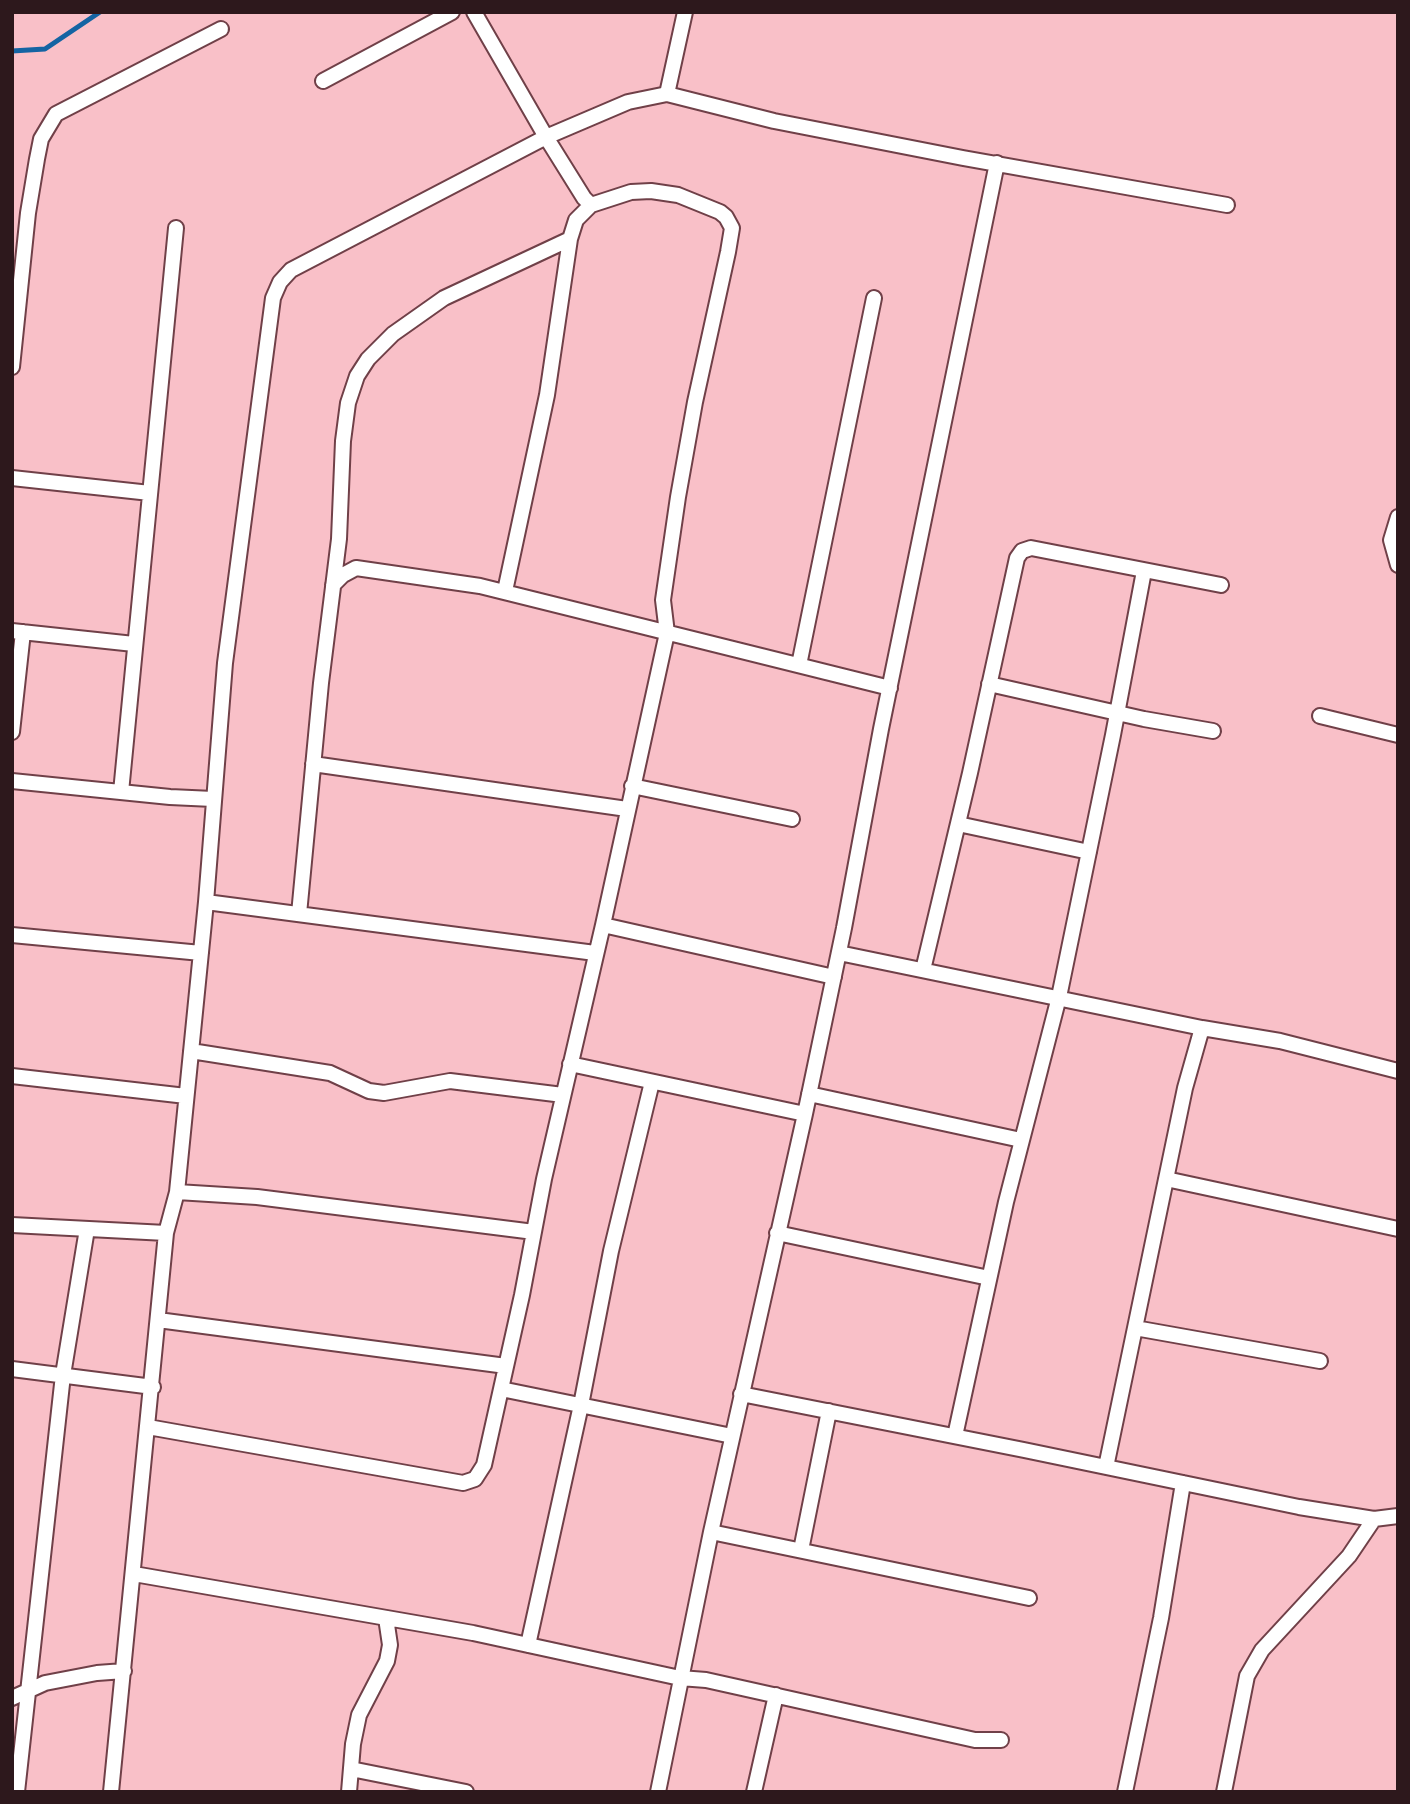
<!DOCTYPE html>
<style>
body{margin:0}
#map{position:relative;width:1410px;height:1804px;overflow:hidden;background:#f9c0c8;font-family:"Alegreya Sans",sans-serif}
canvas{display:block}
.frame{position:absolute;inset:0;border:14px solid #2d181c;pointer-events:none}
</style>
<div id="map">
<canvas width="1410" height="1804"></canvas>
<div class="frame"></div>
</div>
<script>
const context = document.querySelector('canvas').getContext('2d');
context.lineJoin = 'round';
function shape(rows) {
  const path = new Path2D();
  for (const r of rows) {
    path.moveTo(r[0], r[1]);
    for (let i = 2; i < r.length; i += 2) path.lineTo(r[i], r[i + 1]);
  }
  return path;
}
function trace(path, color, width, dash) {
  context.strokeStyle = color;
  context.lineWidth = width;
  context.lineCap = dash ? 'butt' : 'round';
  context.setLineDash(dash || []);
  context.stroke(path);
}
trace(shape([
 [12,51,45,49,100,12]
]), '#1464a3', 5);
const street = shape([
 [323,81,452,12],
 [667,94,774,121,963,158,1227,205],
 [12,367,28,213,37,159,41,139,56,114,221,29],
 [12,478,150,493],
 [1398,517,1391,540,1398,565],
 [333,585,343,575,356,568,480,586,890,688],
 [505,591,547,395,570,239,576,220,591,205],
 [12,631,134,644],
 [799,665,874,298],
 [989,684,1144,719,1213,731],
 [1320,716,1398,735],
 [12,732,23,632],
 [313,764,627,809],
 [12,781,170,797,213,799],
 [632,786,792,819],
 [121,792,176,228],
 [958,824,1089,852],
 [206,902,595,953],
 [299,914,321,683,339,539,343,441,348,403,357,376,368,359,393,334,444,298,570,239],
 [603,925,834,977],
 [12,935,201,953],
 [839,953,1202,1028,1280,1041,1398,1071],
 [923,970,970,773,1017,558,1022,551,1031,548,1221,585],
 [191,1051,330,1073,369,1091,384,1093,450,1081,563,1095],
 [570,1064,805,1114],
 [12,1076,186,1096],
 [809,1094,1021,1140],
 [1166,1179,1398,1229],
 [177,1192,257,1197,534,1232],
 [12,1225,166,1233],
 [777,1233,989,1278],
 [158,1320,506,1366],
 [1135,1328,1320,1361],
 [12,1369,153,1387],
 [501,1389,732,1436],
 [741,1394,1024,1450,1299,1507,1374,1519,1398,1516],
 [148,1427,463,1483,475,1479,484,1465,522,1295,544,1179,603,925,667,633,663,600,678,497,695,402,728,252,732,228,726,217,720,212,678,195,651,191,631,192,591,205,584,198,546,137,474,12],
 [955,1436,1006,1202,1059,997,1113,735,1144,571],
 [1106,1467,1185,1088,1202,1028],
 [711,1532,1029,1598],
 [801,1550,829,1411],
 [134,1574,473,1633,680,1678,706,1680,975,1740,1001,1740],
 [528,1645,581,1405,611,1251,652,1082],
 [12,1698,45,1683,97,1673,124,1671],
 [351,1769,466,1792],
 [17,1792,63,1375,87,1229],
 [111,1792,166,1233,177,1192,206,902,225,663,273,298,280,282,291,270,546,137,628,102,667,94,685,12],
 [349,1792,353,1744,359,1715,387,1661,390,1645,386,1618],
 [658,1792,711,1532,805,1114,844,928,881,729,997,163],
 [754,1792,776,1695],
 [1125,1792,1161,1618,1183,1483],
 [1224,1792,1247,1676,1262,1650,1349,1556,1374,1519]
]);
trace(street, '#704048', 18);
trace(street, '#fff', 14);
</script>
